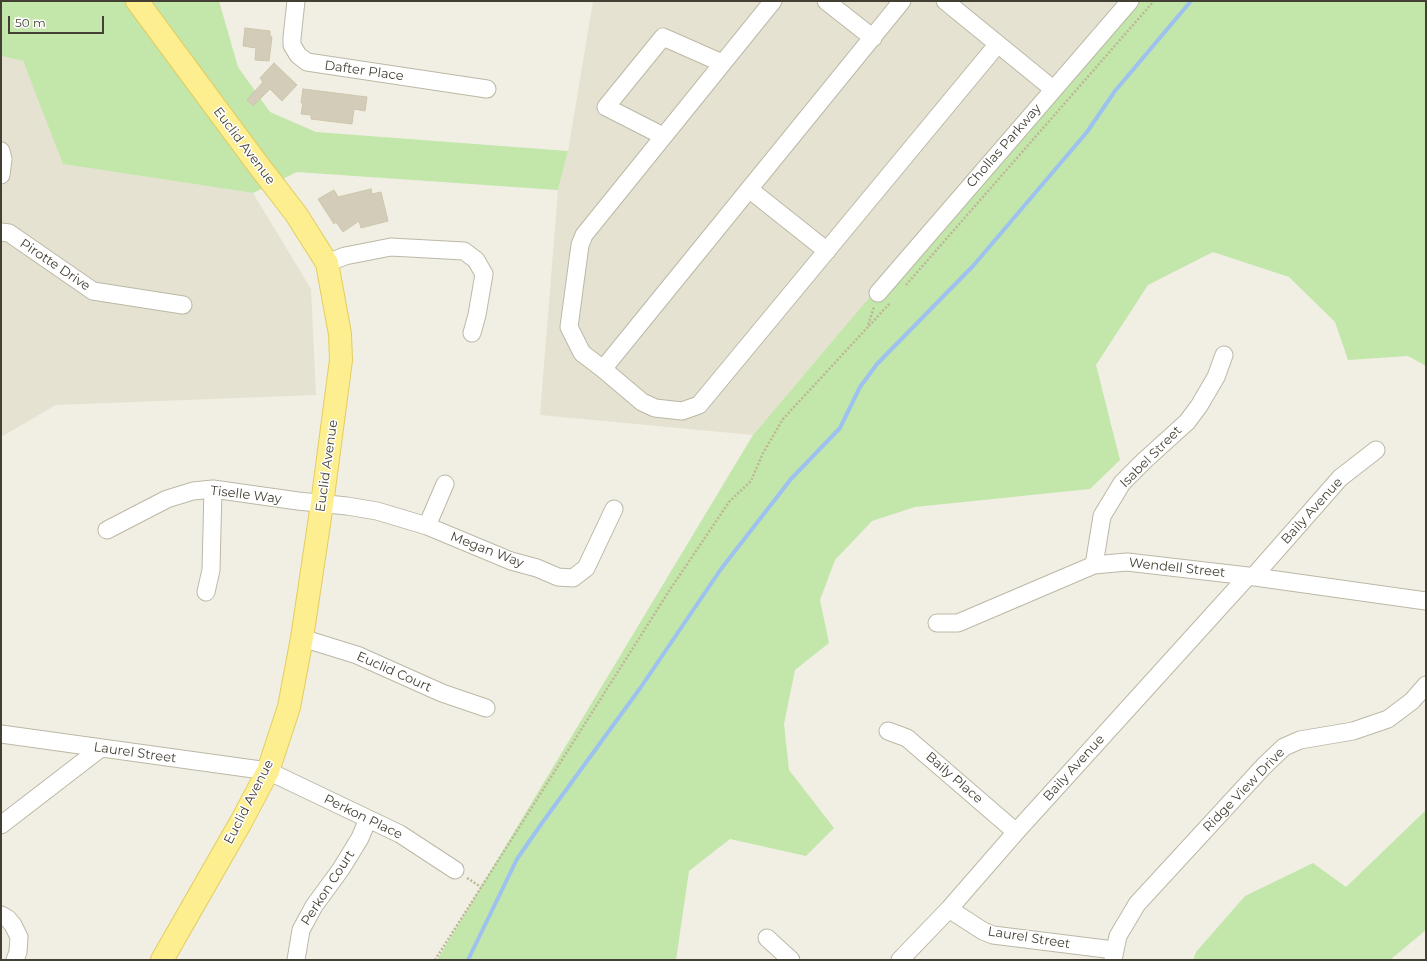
<!DOCTYPE html>
<style>
body{margin:0}
#map{position:relative;width:1427px;height:961px;overflow:hidden;background:#f1efe3;font-family:Montserrat,sans-serif}
canvas{display:block}
.frame{position:absolute;inset:0;border:2px solid #433f33;pointer-events:none}
.scale{position:absolute;left:8px;top:16px;width:96px;height:18px;box-sizing:border-box;border:2px solid #433f33;border-top:0;padding-left:5px;font-size:12px;line-height:14px;white-space:nowrap;color:#433f33;-webkit-text-stroke:3px #fff;paint-order:stroke}
</style>
<div id="map">
<canvas width="1427" height="961"></canvas>
<div class="frame"></div>
<div class="scale">50 m</div>
</div>
<script>
const context = document.querySelector('canvas').getContext('2d');
context.lineJoin = 'round';
function fillPath(path, color) {
  context.fillStyle = color;
  context.fill(path, 'evenodd');
}
function shape(rows) {
  const path = new Path2D();
  for (const r of rows) {
    path.moveTo(r[0], r[1]);
    for (let i = 2; i < r.length; i += 2) path.lineTo(r[i], r[i + 1]);
  }
  return path;
}
function trace(path, color, width, dash) {
  context.strokeStyle = color;
  context.lineWidth = width;
  context.lineCap = dash ? 'butt' : 'round';
  context.setLineDash(dash || []);
  context.stroke(path);
}
function write(font, color, halo, rows, align = 'center') {
  context.font = font + ' Montserrat,sans-serif';
  context.lineWidth = 3;
  context.setLineDash([]);
  context.textBaseline = 'middle';
  context.strokeStyle = halo;
  context.fillStyle = color;
  for (const [text, x, y, turn = 0] of rows) {
    context.save();
    context.translate(x, y);
    context.rotate((+turn || 0) * Math.PI / 180);
    context.textAlign = isNaN(turn) ? turn : align;
    if (halo) context.strokeText(text, 0, 0);
    context.fillText(text, 0, 0);
    context.restore();
  }
}
fillPath(shape([
 [593,1,1120,1,753,435,540,415,558,190,568,151],
 [1,56,23,61,64,164,253,193,311,289,316,395,56,405,1,437]
]), '#e5e2d1');
fillPath(shape([
 [1,1,219,1,238,67,270,112,316,132,568,151,558,190,297,172,253,193,63,164,23,61,1,56],
 [1120,1,1426,1,1426,366,1408,356,1348,360,1335,322,1289,277,1213,252,1148,285,1096,365,1120,460,1090,489,915,507,872,521,835,560,820,600,829,643,795,670,784,724,789,770,834,828,806,856,730,839,689,871,676,960,437,960,753,435],
 [1426,810,1426,930,1390,960,1193,960,1196,952,1245,896,1313,863,1346,887]
]), '#c3e6ab');
trace(shape([
 [468,960,517,859,542,823,641,687,721,569,791,479,840,428,860,387,877,364,973,266,1087,132,1115,91,1191,1]
]), '#9ec2ef', 4);
const building = shape([
 [245,28,270,31,270,36,272,37,269,61,255,60,256,48,243,46,245,28],
 [274,63,297,85,282,101,270,89,253,106,247,100,263,82,260,78,274,63],
 [303,89,367,97,365,111,354,109,352,124,311,119,311,115,301,114,303,103,301,103,303,89],
 [371,189,372,194,381,192,388,221,361,228,359,221,343,232,336,222,334,224,318,199,334,190,338,197,371,189]
]);
fillPath(building, '#d3ccb8');
trace(building, '#cdc5ac', 1);
const minor = shape([
 [296,1,292,38,292,45,298,55,307,62,487,89],
 [773,1,584,235,580,245,569,327,582,353,603,369,642,402,655,408,682,411,699,405,997,45],
 [826,1,873,38],
 [945,1,1053,89],
 [663,136,606,107,663,37,722,63],
 [1,151,3,159,1,175],
 [749,189,827,251],
 [1,232,9,233,93,291,183,305],
 [327,263,345,256,391,247,464,251,476,260,484,274,477,315,472,333],
 [878,293,1130,1],
 [603,369,902,1],
 [427,526,445,484],
 [107,530,167,499,193,491,213,489,298,501,347,506,377,511,427,526,511,561,537,568,558,577,573,578,586,568,614,509],
 [1094,565,1102,516,1122,483,1145,460,1187,422,1199,406,1216,377,1224,355],
 [1253,577,1340,478,1376,450],
 [206,592,211,570,213,489],
 [937,623,958,623,1094,565,1127,562,1248,576,1426,601],
 [302,638,357,655,442,693,486,708],
 [888,731,907,738,1016,832],
 [1,734,268,771,400,834,455,870],
 [1,825,101,748],
 [949,909,983,931,993,935,1114,950],
 [1,915,8,919,13,925,19,937,18,952,15,960],
 [767,938,791,960],
 [296,960,301,930,314,906,341,869,360,838,368,819],
 [900,960,949,909,1016,832,1248,576],
 [1113,960,1118,936,1137,904,1264,766,1284,747,1300,740,1353,731,1388,719,1412,701,1426,685]
]);
const major = shape([
 [137,1,256,162,296,214,327,263,340,334,341,360,322,504,302,638,289,707,268,771,241,822,162,960]
]);
trace(minor, '#bcb8a6', 19);
trace(major, '#e2cd60', 24);
trace(shape([
 [906,285,1154,1],
 [869,326,890,303],
 [467,878,481,887],
 [435,960,671,588,729,502,751,481,763,453,783,419,867,328,874,307]
]), '#beb697', 2.5, [2, 2]);
trace(minor, '#fff', 17);
trace(major, '#fdee90', 22);
write('13px', '#433f33', '#fff', [
 ["Dafter Place",364,71,8],
 ["Euclid Avenue",244,146,53],
 ["Chollas Parkway",1004,146,-49],
 ["Pirotte Drive",55,265,34],
 ["Isabel Street",1151,457,-45],
 ["Euclid Avenue",327,466,-82],
 ["Tiselle Way",246,495,7],
 ["Baily Avenue",1312,511,-48],
 ["Megan Way",487,550,21],
 ["Wendell Street",1177,568,6],
 ["Euclid Court",394,672,24],
 ["Laurel Street",135,753,8],
 ["Baily Avenue",1074,768,-48],
 ["Baily Place",954,778,41],
 ["Ridge View Drive",1244,790,-46],
 ["Euclid Avenue",249,802,-63],
 ["Perkon Place",363,817,26],
 ["Perkon Court",328,888,-57],
 ["Laurel Street",1029,938,9]
]);
</script>
